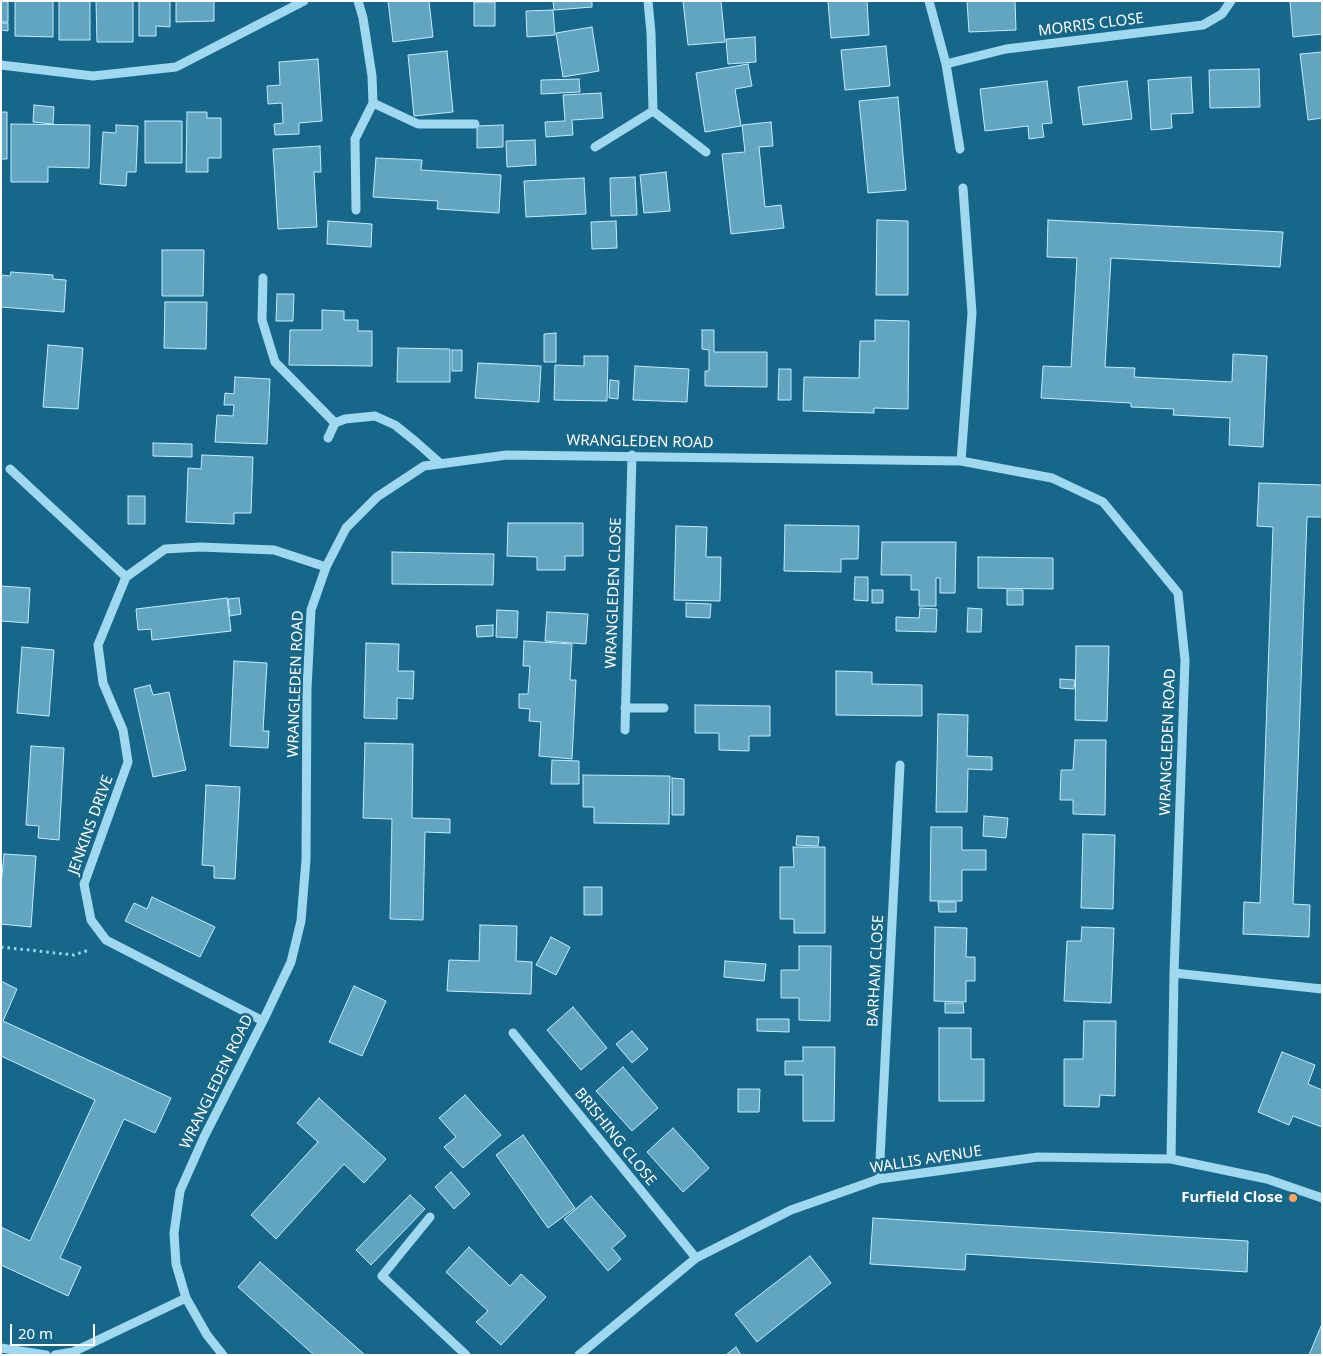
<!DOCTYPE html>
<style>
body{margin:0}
#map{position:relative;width:1323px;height:1356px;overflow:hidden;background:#16678a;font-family:"Noto Sans",sans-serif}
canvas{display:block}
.frame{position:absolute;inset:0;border:2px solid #fff;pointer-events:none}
.scale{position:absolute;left:10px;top:1324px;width:85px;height:22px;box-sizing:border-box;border:2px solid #fff;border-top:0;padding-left:6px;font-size:15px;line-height:18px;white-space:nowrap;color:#fff;-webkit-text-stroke:4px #16678a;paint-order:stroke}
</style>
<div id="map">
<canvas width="1323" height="1356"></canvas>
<div class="frame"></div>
<div class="scale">20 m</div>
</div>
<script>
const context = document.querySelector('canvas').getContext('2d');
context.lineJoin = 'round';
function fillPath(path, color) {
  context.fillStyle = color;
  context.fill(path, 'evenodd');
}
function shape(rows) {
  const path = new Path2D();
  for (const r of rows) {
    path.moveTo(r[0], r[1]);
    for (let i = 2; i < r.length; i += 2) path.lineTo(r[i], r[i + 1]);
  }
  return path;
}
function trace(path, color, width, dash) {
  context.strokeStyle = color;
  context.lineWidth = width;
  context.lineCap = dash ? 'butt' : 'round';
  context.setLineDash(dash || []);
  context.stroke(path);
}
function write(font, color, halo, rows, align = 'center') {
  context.font = font + ' "Noto Sans",sans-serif';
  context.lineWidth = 5;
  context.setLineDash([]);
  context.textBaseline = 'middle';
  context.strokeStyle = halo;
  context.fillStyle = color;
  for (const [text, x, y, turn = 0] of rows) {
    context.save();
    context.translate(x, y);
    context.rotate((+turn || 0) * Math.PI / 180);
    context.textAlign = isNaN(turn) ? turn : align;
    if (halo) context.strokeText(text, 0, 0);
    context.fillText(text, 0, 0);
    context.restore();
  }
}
const building = shape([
 [1,1,8,1,8,22,1,22,1,1],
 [15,1,53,1,53,37,15,36,15,1],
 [59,1,90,1,90,40,59,40,59,1],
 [96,1,133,1,133,42,97,42,96,1],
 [139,1,170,1,170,27,156,26,156,36,139,36,139,1],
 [176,1,214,1,214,21,176,22,176,1],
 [388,1,429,1,433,37,393,42,388,1],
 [553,1,592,1,592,7,554,10,553,1],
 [683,1,721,1,725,42,688,45,683,1],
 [828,1,867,1,869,35,831,38,828,1],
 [967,1,1015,1,1016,30,969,32,967,1],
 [1290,1,1322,1,1322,34,1293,37,1290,1],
 [474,2,495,2,495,26,474,26,474,2],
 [553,10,555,35,527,37,526,11,553,10],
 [1,23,8,23,8,31,1,30,1,23],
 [592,27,599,71,563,77,556,33,592,27],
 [755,37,756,62,728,64,726,39,755,37],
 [886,46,890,86,845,90,841,50,886,46],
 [447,51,453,112,414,116,408,55,447,51],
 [1322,52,1322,118,1308,120,1300,54,1322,52],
 [318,59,322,121,299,123,299,134,275,135,274,124,283,123,282,103,268,104,267,86,280,85,279,62,318,59],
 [748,64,752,86,735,89,741,126,705,132,696,73,748,64],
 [1259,69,1260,107,1210,108,1209,70,1259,69],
 [1191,77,1193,113,1171,114,1172,128,1151,130,1148,80,1191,77],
 [579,79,580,92,541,94,541,80,579,79],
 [1047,81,1052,123,1042,124,1044,137,1029,139,1028,126,985,131,980,89,1047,81],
 [1127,81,1132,119,1083,125,1078,87,1127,81],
 [601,93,603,118,572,120,573,135,546,137,545,122,565,121,563,95,601,93],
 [898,97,906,190,868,193,859,101,898,97],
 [34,105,54,107,53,124,33,122,34,105],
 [1,112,7,112,7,159,1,159,1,112],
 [187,112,207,112,207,118,221,118,221,158,208,158,208,172,186,172,187,112],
 [145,121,182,121,182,163,145,163,145,121],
 [771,122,773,146,759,147,765,207,781,205,784,228,731,234,722,154,745,152,742,125,771,122],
 [11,124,90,125,89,168,48,167,48,182,11,182,11,124],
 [116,125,138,126,136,172,127,172,126,186,100,184,103,132,116,133,116,125],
 [503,125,503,147,477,148,477,126,503,125],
 [535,140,536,165,507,167,506,141,535,140],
 [320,146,321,172,314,172,317,227,278,229,273,149,320,146],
 [376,158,422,160,421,170,501,175,499,213,437,209,438,201,373,197,376,158],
 [666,172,670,211,644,213,640,175,666,172],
 [635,177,637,215,611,216,610,178,635,177],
 [584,178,586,214,526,217,524,181,584,178],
 [877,220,908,221,908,295,876,295,877,220],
 [1048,220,1283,232,1280,267,1111,258,1105,367,1135,368,1134,377,1232,382,1233,354,1267,356,1263,447,1229,445,1230,418,1173,415,1174,409,1131,407,1131,403,1041,398,1043,366,1071,367,1077,258,1047,257,1048,220],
 [328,221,372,224,371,247,327,244,328,221],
 [616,221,617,248,592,249,591,222,616,221],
 [162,250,204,250,203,296,162,296,162,250],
 [11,272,53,275,53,279,66,280,64,312,1,307,1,275,10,276,11,272],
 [277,294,294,294,293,321,276,321,277,294],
 [165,302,207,302,206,349,164,348,165,302],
 [322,310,344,311,344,320,358,320,358,331,372,331,372,366,289,365,290,330,322,330,322,310],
 [875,320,909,321,908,409,874,408,874,413,803,411,804,377,859,378,860,341,875,341,875,320],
 [702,330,714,330,714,352,767,352,767,387,705,386,705,371,709,371,709,350,702,349,702,330],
 [556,333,556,362,544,362,544,334,556,333],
 [48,345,83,348,78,409,43,407,48,345],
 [398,348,450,349,450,382,397,382,398,348],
 [452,350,462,350,462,371,452,371,452,350],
 [584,356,608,356,607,401,554,400,555,365,584,366,584,356],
 [478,363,541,366,539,402,475,398,478,363],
 [635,366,689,369,687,402,633,400,635,366],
 [779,369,791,369,791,400,778,400,779,369],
 [235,377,270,379,267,444,215,442,217,415,233,416,234,405,224,405,225,393,234,394,235,377],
 [610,380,619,381,618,399,609,398,610,380],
 [153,443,192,444,192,457,153,456,153,443],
 [202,455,253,457,251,513,234,513,234,524,186,522,188,468,201,469,202,455],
 [1259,483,1322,485,1322,517,1307,517,1293,904,1310,905,1309,937,1243,934,1244,902,1260,903,1273,527,1257,526,1259,483],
 [128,496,145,496,145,524,128,524,128,496],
 [508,523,583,523,583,556,565,556,565,570,537,570,537,557,507,556,508,523],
 [785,525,859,526,858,559,841,559,841,572,784,571,785,525],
 [676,526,707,527,706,557,721,557,720,601,674,600,676,526],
 [882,542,956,542,955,593,940,593,940,578,936,578,936,606,919,606,919,590,911,590,911,575,881,575,882,542],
 [392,552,494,554,493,585,392,584,392,552],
 [978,557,1053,558,1053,589,978,588,978,557],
 [855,577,868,577,868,601,854,600,855,577],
 [1,586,30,588,28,623,1,621,1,586],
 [872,590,883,590,883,603,872,603,872,590],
 [1007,590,1023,590,1023,605,1007,605,1007,590],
 [227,598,231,631,152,640,151,629,138,630,136,609,227,598],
 [239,598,241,614,230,616,228,599,239,598],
 [686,603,711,604,710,618,686,617,686,603],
 [920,608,937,609,936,632,896,631,896,617,919,618,920,608],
 [968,608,982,609,981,632,967,632,968,608],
 [497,610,518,611,517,638,496,637,497,610],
 [547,612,588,614,586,644,545,641,547,612],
 [493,625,493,636,477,637,476,626,493,625],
 [524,641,572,644,570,680,576,680,572,759,539,756,541,722,529,721,530,709,519,708,519,694,528,694,530,666,523,666,524,641],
 [366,643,399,644,398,671,414,671,413,699,397,698,397,719,364,718,366,643],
 [1076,646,1109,646,1107,721,1075,720,1076,646],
 [22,647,54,650,49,716,17,713,22,647],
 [234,661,267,663,263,731,269,731,268,748,230,746,234,661],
 [836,671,872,672,872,684,922,685,922,716,836,715,836,671],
 [1060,679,1075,680,1074,689,1060,688,1060,679],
 [150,685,153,695,169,692,186,770,153,777,134,689,150,685],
 [695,705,770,706,770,736,749,736,749,751,719,750,719,733,695,733,695,705],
 [938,714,968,715,967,756,992,757,992,770,968,769,967,812,936,812,938,714],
 [1075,740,1106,740,1105,815,1073,814,1073,800,1060,800,1061,770,1073,770,1075,740],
 [365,743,413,744,412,818,450,819,450,833,425,832,423,920,390,919,392,819,363,818,365,743],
 [31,746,64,748,59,840,38,838,39,826,26,825,31,746],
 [552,760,579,761,579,784,551,784,552,760],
 [583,775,670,776,669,824,594,823,594,807,583,807,583,775],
 [672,778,684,779,684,815,672,815,672,778],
 [206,785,240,787,235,879,214,878,214,866,202,865,206,785],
 [984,816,1008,818,1006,838,983,836,984,816],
 [931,827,962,827,962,850,986,850,986,870,962,870,962,901,930,901,931,827],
 [1083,834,1115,835,1113,909,1081,908,1083,834],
 [797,836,819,837,818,846,796,845,797,836],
 [793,847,825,847,825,933,794,933,794,919,780,919,780,867,794,867,793,847],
 [4,854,36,856,31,927,1,924,1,885,4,854],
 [584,887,602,887,602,915,584,915,584,887],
 [152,897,215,927,200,957,125,921,134,903,147,909,152,897],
 [938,902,956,902,956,912,939,912,938,902],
 [480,925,517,926,516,961,532,962,531,994,447,991,449,960,479,961,480,925],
 [935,927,967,928,966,957,975,957,975,981,966,981,966,1002,934,1001,935,927],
 [1082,927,1114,928,1111,1003,1064,1001,1067,941,1081,941,1082,927],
 [551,937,570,947,556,975,536,965,551,937],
 [799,946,831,946,830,1021,799,1020,799,998,781,998,781,970,799,970,799,946],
 [725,961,766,964,764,981,724,977,725,961],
 [1,981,17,989,3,1021,171,1098,155,1133,124,1119,60,1258,81,1267,68,1296,1,1265,1,1227,30,1241,95,1100,1,1056,1,981],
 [354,986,386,1001,362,1056,329,1042,354,986],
 [945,1003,963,1003,964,1013,945,1013,945,1003],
 [573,1007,607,1048,581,1070,547,1030,573,1007],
 [757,1019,789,1019,789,1032,757,1031,757,1019],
 [1084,1021,1116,1021,1115,1096,1100,1095,1099,1107,1064,1106,1064,1059,1083,1059,1084,1021],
 [939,1028,971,1028,971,1059,984,1059,984,1101,939,1101,939,1028],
 [632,1031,648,1049,632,1063,616,1044,632,1031],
 [803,1047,835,1047,834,1121,803,1121,803,1075,785,1075,785,1061,803,1061,803,1047],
 [1282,1052,1315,1065,1308,1084,1322,1090,1322,1127,1293,1116,1289,1125,1258,1112,1282,1052],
 [623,1067,658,1108,632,1131,596,1091,623,1067],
 [738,1089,760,1089,759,1112,738,1112,738,1089],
 [465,1095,501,1135,463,1168,444,1147,456,1137,439,1118,465,1095],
 [319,1098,386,1159,364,1183,344,1164,276,1239,251,1215,318,1142,297,1123,319,1098],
 [673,1128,709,1168,683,1192,647,1152,673,1128],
 [523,1135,575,1208,548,1228,496,1155,523,1135],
 [451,1172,470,1194,454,1209,435,1187,451,1172],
 [410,1195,425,1209,371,1265,356,1250,410,1195],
 [591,1196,626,1236,612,1248,621,1259,608,1271,564,1219,591,1196],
 [873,1218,1248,1241,1247,1272,966,1254,965,1270,870,1264,873,1218],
 [469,1247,510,1286,521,1274,546,1297,501,1345,476,1322,488,1311,446,1272,469,1247],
 [810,1256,831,1283,757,1342,735,1314,810,1256],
 [260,1262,365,1355,314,1355,238,1287,260,1262],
 [1322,1324,1322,1355,1309,1355,1322,1324],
 [736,1347,741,1355,726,1355,736,1347]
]);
fillPath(building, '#61a5c1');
trace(building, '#c5ebfb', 1);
trace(shape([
 [1,947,74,955,89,950]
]), '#9fd8ef', 3, [2.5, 4]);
trace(shape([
 [929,1,946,64,960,149],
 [946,64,1006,49,1203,25,1222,14,1231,1],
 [1,65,93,76,176,67,304,1],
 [373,103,418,124,475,124],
 [653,111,706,152],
 [595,147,653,111,651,33,648,1],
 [356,210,355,139,373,103,372,76,363,18,358,1],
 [263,278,262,320,275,362,335,423],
 [328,438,335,423,345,419,375,416,395,425,415,441,441,464],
 [961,461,972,313,963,188],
 [10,469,126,577],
 [625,708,664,708],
 [625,730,632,455],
 [1174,973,1322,989],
 [263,1021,106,940,91,920,84,884,128,762,123,730,103,683,98,645,126,577,165,549,200,547,274,550,326,567],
 [513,1033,696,1258],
 [879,1179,900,765],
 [430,1217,382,1276,466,1355],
 [1,1348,46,1355],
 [55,1355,73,1352,186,1298],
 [223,1355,207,1335,186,1298,176,1264,174,1233,180,1191,204,1137,263,1021,291,962,301,921,306,860,307,689,311,610,326,567,346,528,377,497,424,466,507,455,961,461,1052,478,1103,502,1178,593,1185,660,1174,973,1171,1159],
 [579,1355,696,1258,791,1210,879,1179,1038,1157,1171,1159,1267,1179,1322,1198]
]), '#9fd8ef', 9);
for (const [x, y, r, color] of [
 [1293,1198,5,"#ffa65d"]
]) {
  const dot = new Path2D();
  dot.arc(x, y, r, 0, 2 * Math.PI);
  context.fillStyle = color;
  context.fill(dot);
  trace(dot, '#16678a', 2);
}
write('15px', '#fff', '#16678a', [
 ["MORRIS CLOSE",1091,25,-7],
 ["WRANGLEDEN ROAD",640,442,1],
 ["WRANGLEDEN CLOSE",614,593,-88],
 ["WRANGLEDEN ROAD",296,684,-88],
 ["WRANGLEDEN ROAD",1168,742,-88],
 ["JENKINS DRIVE",91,825,-70],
 ["BARHAM CLOSE",876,971,-87],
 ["WRANGLEDEN ROAD",217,1082,-64],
 ["BRISHING CLOSE",615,1137,51],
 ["WALLIS AVENUE",926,1160,-9]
]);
write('bold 15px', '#fff', '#16678a', [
 ["Furfield Close",1283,1198]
], 'right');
</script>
